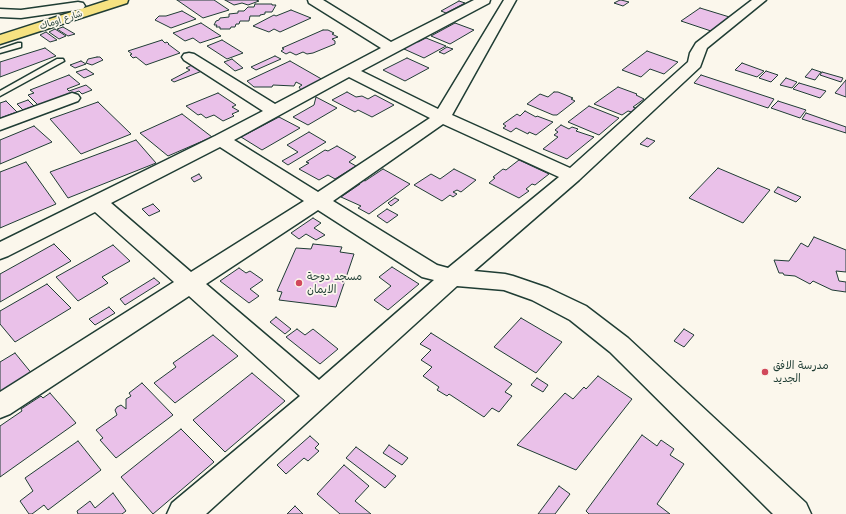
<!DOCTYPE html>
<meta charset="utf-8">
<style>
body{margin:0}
canvas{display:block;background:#fbf7ec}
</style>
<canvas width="846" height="514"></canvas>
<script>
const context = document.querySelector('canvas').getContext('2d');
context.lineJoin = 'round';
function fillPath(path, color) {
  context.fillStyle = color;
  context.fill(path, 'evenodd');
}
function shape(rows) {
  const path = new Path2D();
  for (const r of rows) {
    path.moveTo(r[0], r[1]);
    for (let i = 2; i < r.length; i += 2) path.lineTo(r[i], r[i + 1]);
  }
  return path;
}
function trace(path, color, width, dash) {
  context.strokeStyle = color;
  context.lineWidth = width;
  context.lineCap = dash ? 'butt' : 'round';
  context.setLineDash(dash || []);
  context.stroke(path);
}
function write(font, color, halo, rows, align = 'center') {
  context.font = font + ' Mali,"Playpen Sans Arabic",sans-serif';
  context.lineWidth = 3.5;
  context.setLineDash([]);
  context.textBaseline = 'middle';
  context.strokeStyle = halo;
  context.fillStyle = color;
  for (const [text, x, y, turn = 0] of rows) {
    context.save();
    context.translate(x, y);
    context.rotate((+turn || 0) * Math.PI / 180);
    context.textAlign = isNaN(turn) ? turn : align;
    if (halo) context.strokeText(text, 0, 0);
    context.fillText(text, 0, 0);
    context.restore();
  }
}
const building = shape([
 [177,0,214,0,229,10,203,18,177,0],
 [225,0,256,0,259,1,248,5,242,3,234,5,225,0],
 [620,0,621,0,629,2,623,6,614,3,620,0],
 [459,1,465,3,446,13,441,11,459,1],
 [255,4,272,4,272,5,276,5,272,12,265,12,265,14,260,15,260,16,250,16,249,21,240,21,239,24,236,24,235,27,231,27,230,29,220,29,220,27,216,27,217,25,214,25,216,21,219,20,220,18,229,17,229,14,238,13,238,11,244,11,248,7,254,7,255,4],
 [700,8,736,19,717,33,681,21,700,8],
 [291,10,311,18,280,32,274,29,269,32,253,26,274,15,276,16,291,10],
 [182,11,196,19,171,28,155,20,159,16,166,16,182,11],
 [201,23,221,36,200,43,193,38,185,41,173,33,201,23],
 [455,23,474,30,450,44,431,36,455,23],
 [63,27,75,34,68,36,57,29,63,27],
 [55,29,66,36,59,39,49,32,55,29],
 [323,30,328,30,334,33,332,34,338,37,332,39,335,41,335,44,313,53,307,54,303,52,296,55,290,52,286,54,281,51,284,49,282,48,323,30],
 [46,32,57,40,50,42,40,35,46,32],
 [426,38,446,46,424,58,404,49,416,41,418,42,426,38],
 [162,40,165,43,167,42,169,44,168,44,180,53,146,65,136,57,133,58,130,55,132,54,128,51,162,40],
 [222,40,243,53,227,59,207,46,222,40],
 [447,47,453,49,444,54,439,52,447,47],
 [45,48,56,56,0,77,0,62,45,48],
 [647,51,678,62,664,74,650,69,641,77,622,70,647,51],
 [275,56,281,59,256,70,251,67,275,56],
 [97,57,100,57,103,60,92,65,86,63,88,59,97,57],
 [407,58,429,68,405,81,383,70,407,58],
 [232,59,243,68,235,71,224,62,232,59],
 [81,61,86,64,75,68,70,65,81,61],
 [290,61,325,81,301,90,299,87,302,85,296,82,294,86,273,85,272,87,254,87,247,81,290,61],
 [742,63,764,71,757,77,735,70,742,63],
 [192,65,202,71,174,82,171,80,190,70,186,68,192,65],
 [86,69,94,74,84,78,76,72,86,69],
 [812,69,821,72,815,80,805,77,812,69],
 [766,71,778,75,771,82,759,78,766,71],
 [822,72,843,78,841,82,820,75,822,72],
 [69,75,80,84,67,89,69,91,86,85,92,90,82,94,79,91,39,106,28,95,34,93,30,90,69,75],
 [701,75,774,99,768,108,694,83,701,75],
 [786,78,797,82,792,88,780,85,786,78],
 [846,80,846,97,835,93,846,80],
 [799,83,826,91,820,98,793,89,799,83],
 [618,87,637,94,636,95,644,99,633,107,640,110,635,113,628,111,622,115,594,104,618,87],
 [347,92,356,97,362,96,368,99,375,95,394,105,372,117,358,110,355,112,332,100,347,92],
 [554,92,558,92,573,98,571,99,575,101,557,115,553,115,527,104,540,94,548,97,554,92],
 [218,93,236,105,232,107,239,111,232,114,234,116,223,121,214,115,206,118,201,114,198,115,186,106,218,93],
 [316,97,337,108,308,125,293,117,314,105,316,97],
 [28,100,34,106,23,110,17,104,28,100],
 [6,101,17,112,0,118,0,103,6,101],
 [778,101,806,110,800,118,771,108,778,101],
 [98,102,131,134,81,154,50,119,98,102],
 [589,106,619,118,599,135,568,122,589,106],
 [525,111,536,117,537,116,553,122,536,135,529,132,528,134,516,128,511,132,503,128,506,126,503,124,517,114,520,116,525,111],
 [806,113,846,127,846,133,802,119,806,113],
 [182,114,212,137,168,156,140,133,182,114],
 [279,117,300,128,262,150,241,137,279,117],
 [561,125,569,129,572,127,578,129,576,131,594,137,567,159,543,149,558,137,554,135,558,132,555,130,561,125],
 [34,126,52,142,0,164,0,140,34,126],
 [309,132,326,142,288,165,282,161,298,152,287,145,309,132],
 [647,138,655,141,648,147,640,144,647,138],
 [136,140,156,163,68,198,50,172,136,140],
 [337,146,356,157,349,162,356,166,335,179,328,175,319,180,299,169,309,163,306,162,325,150,328,151,337,146],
 [519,160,549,174,535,185,532,184,526,189,529,191,519,198,489,183,495,178,493,177,503,169,506,170,519,160],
 [26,162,56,204,0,228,0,172,26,162],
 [718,168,770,190,743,223,689,198,718,168],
 [383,169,410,184,369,214,358,208,361,206,341,197,360,184,358,183,363,180,365,181,383,169],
 [454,169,476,180,461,192,457,190,453,192,457,194,453,197,450,195,442,201,414,185,431,174,440,179,454,169],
 [199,174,202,178,194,182,191,178,199,174],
 [778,187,801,197,796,202,774,192,778,187],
 [395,198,399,200,391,206,388,203,395,198],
 [153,204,160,211,149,216,142,209,153,204],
 [387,209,398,215,387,223,377,216,387,209],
 [313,218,321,223,314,228,325,235,316,240,306,234,299,239,291,233,313,218],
 [814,237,846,250,846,272,836,271,839,281,846,282,846,292,832,290,813,281,810,284,795,276,784,275,783,273,779,273,774,260,789,261,801,243,808,247,814,237],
 [54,244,71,261,0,302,0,274,54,244],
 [313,244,342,247,340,252,354,254,336,307,279,300,282,292,277,291,296,248,311,249,313,244],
 [113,245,130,261,102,277,108,283,78,301,56,277,113,245],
 [392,267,419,284,388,310,374,300,391,286,379,277,392,267],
 [239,268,246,273,250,271,263,280,250,289,259,296,249,303,220,281,239,268],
 [154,278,160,283,125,305,120,299,154,278],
 [47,284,71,308,15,342,0,324,0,311,47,284],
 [109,307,115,313,95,325,89,319,109,307],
 [276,317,291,329,285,334,270,322,276,317],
 [521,318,562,342,536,373,494,347,521,318],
 [297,329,305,335,313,329,338,349,320,364,286,337,297,329],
 [684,329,694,335,684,347,674,341,684,329],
 [431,333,512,384,505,392,512,396,499,412,492,408,484,417,449,394,447,396,437,390,439,387,423,376,432,367,421,360,431,350,420,344,431,333],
 [213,335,238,356,175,403,154,383,176,367,173,363,213,335],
 [15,353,33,375,0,396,0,362,15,353],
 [252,373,285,401,225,452,193,420,252,373],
 [598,376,632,399,576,470,517,445,565,393,573,399,584,387,586,389,598,376],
 [537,378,548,385,543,392,531,385,537,378],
 [142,383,173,415,116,458,100,440,103,438,96,430,117,415,115,410,117,407,121,405,126,409,126,399,131,396,129,393,142,383],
 [50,393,76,423,0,477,0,426,22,411,21,409,41,396,43,398,50,393],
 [181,429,214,462,153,514,121,477,181,429],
 [642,435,657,446,661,440,674,449,670,455,684,464,657,504,670,514,589,514,586,511,642,435],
 [310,436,319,444,315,448,319,451,308,461,304,458,286,474,277,465,310,436],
 [78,441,101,470,48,510,44,505,32,514,29,514,20,501,33,491,25,478,78,441],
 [389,445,408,458,402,465,383,453,389,445],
 [356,447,396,476,385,488,346,458,356,447],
 [344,465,369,486,355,501,371,514,340,514,317,494,344,465],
 [559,486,570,494,555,514,538,514,559,486],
 [113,493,126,511,122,514,78,514,77,511,90,501,95,508,113,493],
 [295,506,303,514,287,514,295,506]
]);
fillPath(building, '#eac1e9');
trace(building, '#1f3d34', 1);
const lane = shape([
 [18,43,21,43,21,47,0,53,0,49,18,43],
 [57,59,63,59,64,61,0,96,0,91,57,59]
]);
const street = shape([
 [308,0,323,0,391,42,474,0,490,0,489,3,361,71,438,109,504,0,516,0,452,115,570,168,688,62,690,53,696,43,752,0,766,0,707,48,700,67,579,180,474,271,505,274,513,276,548,288,586,306,628,338,806,503,811,514,773,514,610,352,570,320,532,300,504,290,457,286,206,514,167,514,172,503,300,396,189,296,10,414,0,418,0,392,174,282,95,212,8,256,0,259,0,242,215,136,263,111,184,60,182,57,184,54,189,53,194,54,275,104,381,48,309,3,308,0],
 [349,77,430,118,318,192,234,140,349,77],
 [443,124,559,177,448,268,437,265,333,201,443,124],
 [220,147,304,201,191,272,111,203,220,147],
 [318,210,422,277,434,280,319,380,206,284,318,210],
 [72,93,78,95,80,98,78,101,0,130,0,119,72,93]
]);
const secondary = shape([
 [78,2,83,3,85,6,83,9,21,18,0,17,0,9,21,10,78,2]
]);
const primary = shape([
 [109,0,128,0,127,3,0,44,0,35,109,0]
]);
trace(lane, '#1f3d34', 3);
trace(street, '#1f3d34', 3);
trace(secondary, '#1f3d34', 3);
trace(primary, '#1f3d34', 3);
fillPath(lane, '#fbf7ec');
fillPath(street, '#fbf7ec');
fillPath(secondary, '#fbf7ec');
fillPath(primary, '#f6e281');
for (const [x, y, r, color] of [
 [299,283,4,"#d1495b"],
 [765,372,4,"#d1495b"]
]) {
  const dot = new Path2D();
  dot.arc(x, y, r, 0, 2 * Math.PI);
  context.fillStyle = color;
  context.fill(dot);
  trace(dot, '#fbf7ec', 1.5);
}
write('9px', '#1f3d34', '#fbf7ec', [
 ["شارع اوماك",61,20,-18]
]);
write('11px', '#1f3d34', '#fbf7ec', [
 ["مسجد دوحة",307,277],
 ["الايمان",307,290],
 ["مدرسة الافق",773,366],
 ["الجديد",773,379]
], 'left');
</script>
